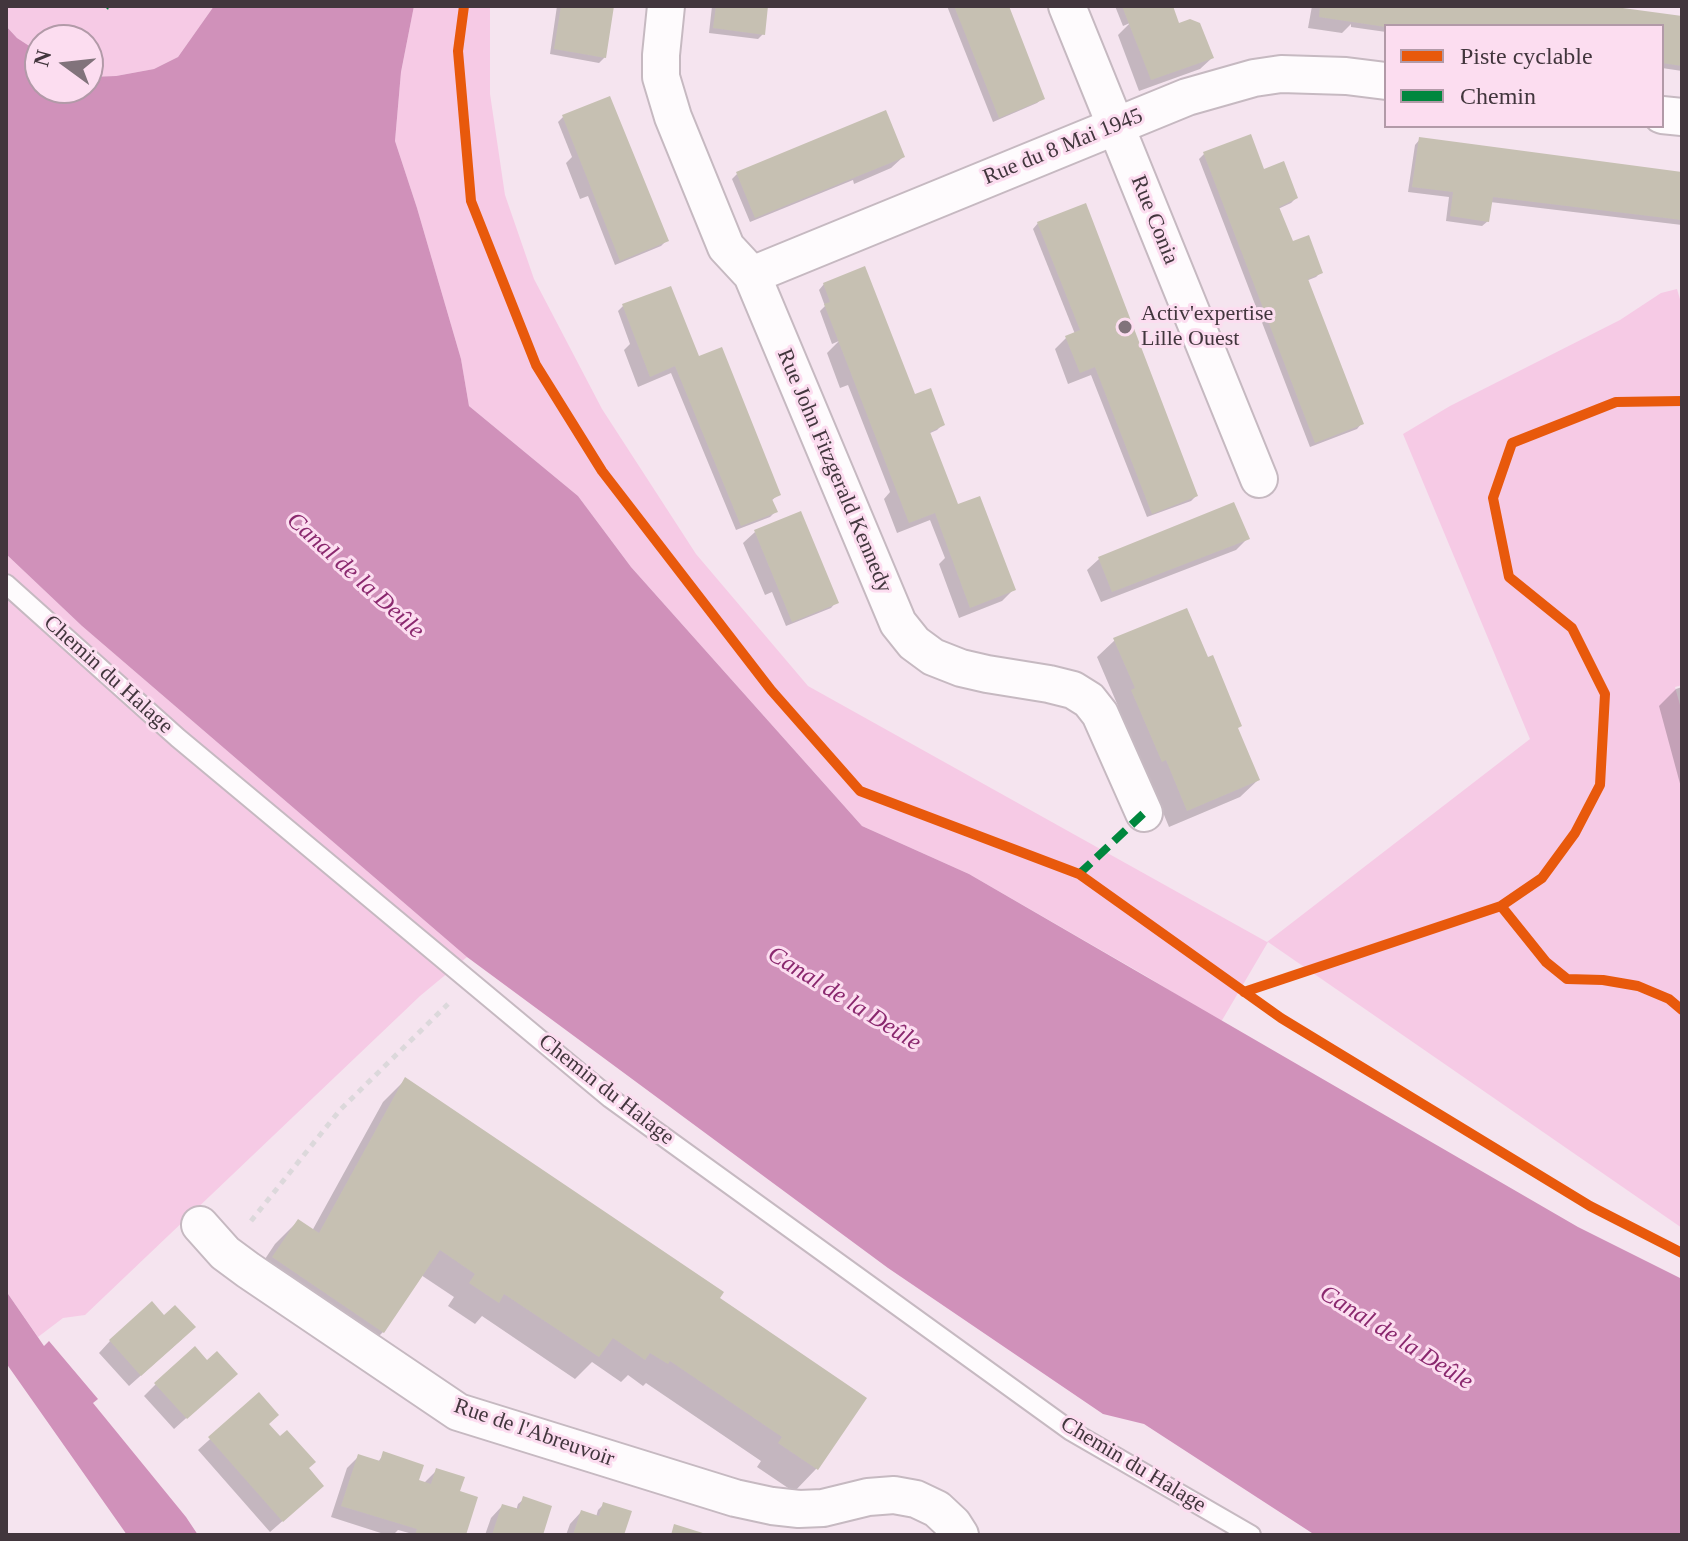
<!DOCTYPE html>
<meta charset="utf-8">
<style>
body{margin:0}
#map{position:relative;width:1688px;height:1541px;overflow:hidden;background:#f5e4ef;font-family:Georgia,serif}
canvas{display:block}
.frame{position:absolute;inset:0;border:8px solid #42363d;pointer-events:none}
.legend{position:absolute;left:1384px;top:24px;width:280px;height:104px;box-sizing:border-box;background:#fcddf0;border:2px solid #b29aa8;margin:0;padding:10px 14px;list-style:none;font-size:24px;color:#42363d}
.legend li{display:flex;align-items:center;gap:16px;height:40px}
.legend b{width:40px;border:2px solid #b29aa8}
.north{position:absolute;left:24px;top:24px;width:80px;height:80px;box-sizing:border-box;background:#fcddf0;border:2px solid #b29aa8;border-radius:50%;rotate:285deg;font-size:22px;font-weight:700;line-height:32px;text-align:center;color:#42363d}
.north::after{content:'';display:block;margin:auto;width:28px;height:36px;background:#81737b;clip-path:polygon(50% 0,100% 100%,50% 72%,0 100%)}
</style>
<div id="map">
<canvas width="1688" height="1541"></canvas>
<div class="frame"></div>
<ul class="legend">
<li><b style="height:10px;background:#e8590c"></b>Piste cyclable</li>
<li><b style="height:10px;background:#00873e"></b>Chemin</li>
</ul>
<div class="north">N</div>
</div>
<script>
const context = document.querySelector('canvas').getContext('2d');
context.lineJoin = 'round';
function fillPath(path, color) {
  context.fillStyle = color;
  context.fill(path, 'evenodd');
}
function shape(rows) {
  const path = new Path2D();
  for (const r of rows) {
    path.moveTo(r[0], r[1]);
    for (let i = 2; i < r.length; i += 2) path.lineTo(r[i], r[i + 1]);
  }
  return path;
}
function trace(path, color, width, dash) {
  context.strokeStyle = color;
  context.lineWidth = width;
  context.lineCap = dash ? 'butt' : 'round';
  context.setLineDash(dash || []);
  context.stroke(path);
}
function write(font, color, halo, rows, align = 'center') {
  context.font = font + ' Georgia,serif';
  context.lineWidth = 6;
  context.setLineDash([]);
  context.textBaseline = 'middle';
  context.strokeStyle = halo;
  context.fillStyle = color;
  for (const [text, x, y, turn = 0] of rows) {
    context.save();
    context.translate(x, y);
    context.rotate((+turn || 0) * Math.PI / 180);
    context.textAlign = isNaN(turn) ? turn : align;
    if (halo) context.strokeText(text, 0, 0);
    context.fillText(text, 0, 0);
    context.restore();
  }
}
fillPath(shape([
 [6,6,214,6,178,57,154,69,116,76,88,77,88,40,40,40,40,53,17,38,6,26],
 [414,6,490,6,490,94,505,195,534,279,602,409,696,554,808,686,1267,942,1530,739,1403,434,1450,406,1620,320,1661,293,1677,289,1682,306,1682,685,1675,687,1682,712,1682,1228,1268,942,1221,1022,1146,976,969,874,862,826,631,567,578,496,469,406,461,359,417,208,395,141,401,72],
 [6,554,82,626,467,957,420,996,85,1315,63,1318,38,1337,6,1291]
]), '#f6cae5');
fillPath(shape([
 [214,6,414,6,401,72,395,141,417,208,461,359,469,406,578,496,631,567,862,826,969,874,1578,1227,1682,1279,1682,1535,1315,1535,1144,1424,1103,1414,888,1268,467,957,82,626,6,554,6,26,17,38,40,53,40,88,88,88,88,77,116,76,154,69,178,57],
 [6,1291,44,1346,49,1341,98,1399,93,1403,186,1517,198,1535,127,1535,6,1363]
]), '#d091ba');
fillPath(shape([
 [557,6,612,6,605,57,599,63,550,54],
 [712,6,766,6,763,34,758,39,709,33],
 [947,6,1007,6,1043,98,1037,103,993,122],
 [1115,6,1168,6,1178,26,1212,58,1200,69,1139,91,1118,35,1130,23,1123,26],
 [1312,6,1595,6,1682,18,1682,71,1662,68,1662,26,1386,26,1386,39,1384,39,1386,32,1351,27,1351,24,1342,33,1308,28],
 [563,117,666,241,661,246,615,265,588,196,580,199,566,163,572,157,558,122],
 [1420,139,1682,174,1682,225,1490,202,1488,221,1482,226,1446,221,1449,197,1408,192,1415,145],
 [1204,154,1296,198,1291,203,1278,209,1291,244,1321,272,1316,277,1306,281,1362,423,1357,429,1310,447,1199,159],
 [903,157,891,168,854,184,853,180,750,222,732,179,737,174],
 [1038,223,1196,496,1191,501,1147,517,1091,375,1068,384,1055,349,1066,338,1075,334,1033,229],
 [824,284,914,397,942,425,937,430,928,434,957,507,1014,589,1002,601,959,618,939,564,945,558,930,520,897,533,884,499,890,492,848,385,840,388,827,353,839,341,832,344,820,311,825,306,819,290],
 [623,306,691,362,778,495,771,501,776,511,770,517,736,530,671,373,638,387,624,350,630,344,618,311],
 [755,532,836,602,831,608,786,626,772,592,765,595,743,543],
 [1247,539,1236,550,1101,602,1087,570,1099,559],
 [1115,640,1236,729,1258,780,1240,797,1169,827,1148,776,1145,778,1115,709,1118,706,1097,657],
 [1682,687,1682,791,1659,706,1676,689],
 [406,1079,717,1299,864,1398,816,1469,794,1492,757,1467,761,1461,646,1383,643,1386,628,1375,621,1382,592,1362,575,1379,482,1316,475,1324,448,1306,454,1297,421,1275,383,1332,360,1355,251,1280,275,1244,298,1221,312,1231,383,1102],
 [164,1317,182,1339,129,1386,99,1353,110,1341],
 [156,1384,223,1385,174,1429,144,1396],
 [259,1395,255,1411,306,1468,310,1497,270,1532,198,1450],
 [384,1454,415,1488,425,1482,436,1471,464,1535,408,1535,409,1533,398,1530,393,1535,387,1535,331,1517,347,1468,359,1456,378,1462],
 [524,1499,541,1535,485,1535,491,1518,502,1506,516,1511,518,1504],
 [604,1504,622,1535,566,1535,570,1524,581,1512,596,1517,598,1510]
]), '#0003');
fillPath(shape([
 [561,6,614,6,606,58,554,49],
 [716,6,768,6,765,35,713,28],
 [954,6,1009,6,1045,99,999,118],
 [1122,6,1173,6,1179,23,1190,19,1200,23,1214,58,1151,80],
 [1320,6,1608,6,1682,16,1682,66,1662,63,1662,26,1386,27,1319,17],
 [610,96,669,241,620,261,562,115],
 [886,110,905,157,755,218,736,172],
 [1251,134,1264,169,1284,161,1298,198,1279,207,1293,241,1309,235,1323,273,1308,279,1364,424,1315,443,1203,152],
 [1419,137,1682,172,1682,220,1493,197,1489,222,1450,216,1453,192,1412,187],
 [1086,203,1198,496,1152,514,1095,367,1080,373,1065,336,1080,330,1037,222],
 [865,266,915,394,931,388,945,425,930,432,958,504,980,496,1016,590,970,608,935,513,909,523,824,304,830,302,823,283],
 [671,286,699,356,722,347,781,495,772,499,778,512,741,526,675,366,650,377,622,304],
 [1234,502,1250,539,1112,592,1098,557],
 [801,511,839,603,792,622,754,530],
 [1187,608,1208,657,1213,655,1242,726,1238,728,1260,780,1187,811,1166,760,1162,762,1131,690,1135,688,1113,638],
 [405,1077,724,1292,720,1298,867,1398,818,1470,778,1443,782,1437,670,1361,668,1364,650,1353,645,1360,613,1338,599,1357,504,1294,499,1303,469,1283,475,1274,440,1250,384,1333,272,1257,298,1219,319,1233],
 [152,1301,164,1315,175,1305,196,1327,141,1376,109,1340],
 [195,1346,207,1360,217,1351,238,1374,187,1419,154,1383],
 [259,1392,279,1415,269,1424,280,1436,287,1430,306,1451,316,1462,309,1468,324,1486,283,1522,208,1437],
 [383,1451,424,1465,419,1480,431,1484,436,1468,465,1477,460,1491,478,1497,466,1535,415,1535,417,1529,341,1506,358,1454,380,1461],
 [523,1496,552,1506,543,1535,492,1535,502,1504,519,1509],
 [603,1502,632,1511,624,1535,573,1535,581,1510,599,1516],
 [674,1524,706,1534,706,1535,671,1535]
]), '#c6c0b2');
const lane = shape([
 [6,584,178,738,610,1098,1071,1431,1251,1535]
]);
const street = shape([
 [666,6,661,55,661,77,673,117,726,247,752,275,898,623,914,643,933,657,961,668,987,674,1049,684,1073,690,1089,700,1100,714,1144,813],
 [1067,6,1259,479],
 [1662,115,1682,117],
 [752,275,1187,97,1254,78,1281,74,1346,76,1386,81],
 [200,1225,225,1253,248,1270,458,1412,735,1498,772,1506,799,1509,823,1508,868,1497,894,1495,916,1499,937,1509,953,1524,960,1535]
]);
trace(lane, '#c6b9c1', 22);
trace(street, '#c6b9c1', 40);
trace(shape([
 [251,1221,340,1110,448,1004]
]), '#dcd8db', 5, [6, 6]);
trace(lane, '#fefbfd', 18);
trace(street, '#fefbfd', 36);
trace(shape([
 [105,7,106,6],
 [1079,874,1144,813]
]), '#00873e', 8, [16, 8]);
trace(shape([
 [464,6,458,51,471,201,536,365,602,471,771,690,860,791,1079,874,1281,1018,1590,1206,1682,1253],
 [1501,906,1542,878,1575,833,1600,785,1605,694,1572,628,1509,577,1493,498,1512,443,1616,402,1682,401],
 [1244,992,1501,906,1546,962,1567,979,1603,980,1638,986,1669,999,1682,1010]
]), '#e8590c', 10);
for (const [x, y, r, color] of [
 [1125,327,8,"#81737b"]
]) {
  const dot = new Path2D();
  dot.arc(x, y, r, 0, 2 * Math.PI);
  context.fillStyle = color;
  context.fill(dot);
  trace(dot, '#fcddf0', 3);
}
write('22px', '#42363d', '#fcddf0', [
 ["Rue du 8 Mai 1945",1063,147,-22],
 ["Rue Conia",1154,220,68],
 ["Rue John Fitzgerald Kennedy",834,471,67],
 ["Chemin du Halage",108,675,42],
 ["Chemin du Halage",606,1090,38],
 ["Rue de l'Abreuvoir",534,1433,19],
 ["Chemin du Halage",1133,1465,31]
]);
write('22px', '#42363d', '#fcddf0', [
 ["Activ'expertise",1141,314],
 ["Lille Ouest",1141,339]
], 'left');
write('italic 24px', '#8a286e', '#fcddf0', [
 ["Canal de la Deûle",355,576,42],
 ["Canal de la Deûle",844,999,32],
 ["Canal de la Deûle",1396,1338,32]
]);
</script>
